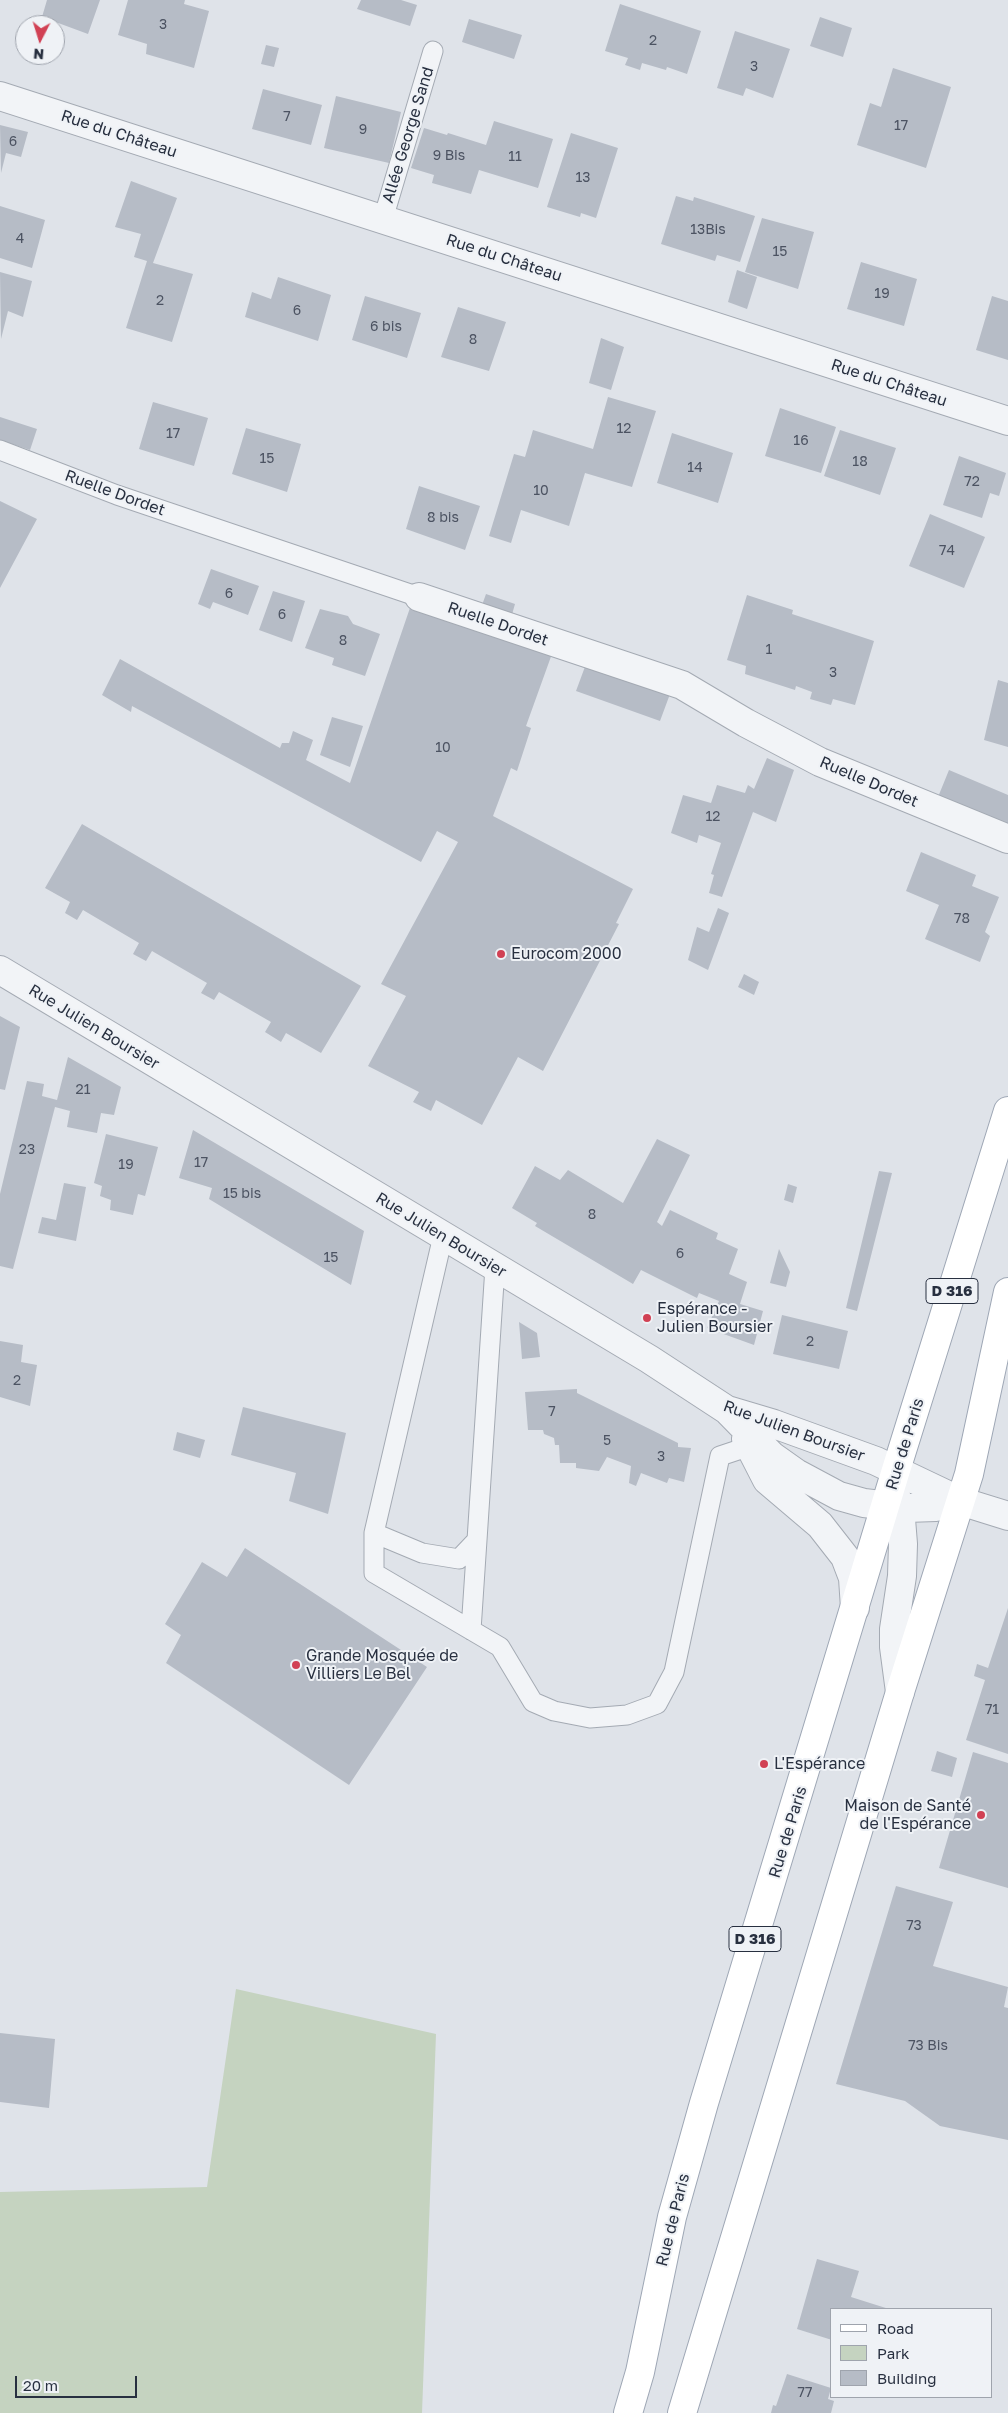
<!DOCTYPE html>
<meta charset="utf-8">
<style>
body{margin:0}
#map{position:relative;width:1008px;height:2413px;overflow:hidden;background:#dfe3e9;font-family:"Golos Text",sans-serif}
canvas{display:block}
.legend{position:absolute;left:830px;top:2308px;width:162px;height:90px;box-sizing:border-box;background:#eff2f6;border:1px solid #9fa4ad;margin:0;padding:6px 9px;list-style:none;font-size:15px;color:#283040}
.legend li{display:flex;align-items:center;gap:10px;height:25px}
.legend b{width:25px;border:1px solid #9fa4ad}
.north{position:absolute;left:15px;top:15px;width:50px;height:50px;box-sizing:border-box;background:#eff2f6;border:1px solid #9fa4ad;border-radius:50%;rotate:185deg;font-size:14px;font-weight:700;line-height:20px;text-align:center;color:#283040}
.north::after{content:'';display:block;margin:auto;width:18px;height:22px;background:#d14154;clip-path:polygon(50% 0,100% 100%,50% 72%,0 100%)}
.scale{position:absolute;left:15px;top:2376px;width:122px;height:22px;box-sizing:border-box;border:2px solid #283040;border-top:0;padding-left:6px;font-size:15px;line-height:18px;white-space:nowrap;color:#283040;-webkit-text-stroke:4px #eff2f6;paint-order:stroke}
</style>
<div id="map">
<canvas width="1008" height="2413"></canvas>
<ul class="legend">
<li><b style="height:6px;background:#fff"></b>Road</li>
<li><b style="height:14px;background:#c5d3c0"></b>Park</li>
<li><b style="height:14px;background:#b6bcc6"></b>Building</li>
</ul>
<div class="north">N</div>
<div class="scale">20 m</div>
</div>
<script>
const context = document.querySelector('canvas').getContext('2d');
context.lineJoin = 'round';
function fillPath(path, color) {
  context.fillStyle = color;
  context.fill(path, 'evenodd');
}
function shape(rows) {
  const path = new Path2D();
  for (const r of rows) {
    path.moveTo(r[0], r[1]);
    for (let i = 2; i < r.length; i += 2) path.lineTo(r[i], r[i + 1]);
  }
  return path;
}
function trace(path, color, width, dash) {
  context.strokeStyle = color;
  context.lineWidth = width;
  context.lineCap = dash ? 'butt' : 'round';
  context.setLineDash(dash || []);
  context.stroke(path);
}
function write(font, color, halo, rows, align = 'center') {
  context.font = font + ' "Golos Text",sans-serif';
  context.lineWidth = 4;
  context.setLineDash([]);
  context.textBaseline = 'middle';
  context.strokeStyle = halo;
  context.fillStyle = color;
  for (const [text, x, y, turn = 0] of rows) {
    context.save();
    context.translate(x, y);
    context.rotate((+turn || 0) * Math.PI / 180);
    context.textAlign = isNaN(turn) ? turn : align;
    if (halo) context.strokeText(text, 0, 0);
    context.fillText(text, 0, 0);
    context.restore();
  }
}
fillPath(shape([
 [236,1989,436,2034,422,2413,0,2413,0,2192,207,2187]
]), '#c5d3c0');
fillPath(shape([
 [47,0,100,0,88,34,42,17],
 [128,0,185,0,184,4,209,11,194,68,146,54,147,44,118,35],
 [361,0,401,0,417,5,410,26,357,9],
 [620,4,701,31,687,74,667,67,666,70,642,63,640,70,625,65,628,58,605,51],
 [820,17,852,28,843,57,810,46],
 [469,19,522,35,514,59,462,42],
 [735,31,790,49,773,98,746,88,743,96,717,88],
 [266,45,279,48,274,67,261,64],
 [893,68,951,87,926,168,857,145,870,103,881,107],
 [263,89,322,105,311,145,252,129],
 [336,96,401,112,389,163,324,148],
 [494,121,553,139,538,188,479,170,471,194,432,183,434,175,411,168,424,128,447,135,448,133,486,145],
 [0,125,28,132,21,157,6,153,1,173],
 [571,133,618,148,596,218,581,213,580,217,547,207],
 [131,181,177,198,153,263,193,274,172,342,126,328,147,261,134,257,141,234,115,227],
 [676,196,693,201,694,197,755,216,740,262,717,255,715,261,661,244],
 [0,206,45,220,32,268,0,258],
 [762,218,814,232,798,289,745,272],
 [861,262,917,279,904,326,847,309],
 [737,270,757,277,747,309,728,302],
 [0,272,32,281,23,317,8,311,1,339],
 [278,277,331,295,318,341,245,317,252,292,271,299],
 [365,296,421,313,407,358,352,340],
 [992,296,1008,301,1008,360,976,350],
 [458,307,506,322,489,371,441,357],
 [601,338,624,347,611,390,589,383],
 [608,397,656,411,632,487,585,473,569,526,521,510,511,543,489,536,514,454,525,457,533,430,593,449],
 [153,402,208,418,194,466,139,449],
 [780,408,836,427,821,473,765,456],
 [0,417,37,429,30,450,0,440],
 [246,428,301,444,287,492,232,474],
 [840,430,896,448,880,495,824,476],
 [672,433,733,453,718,503,657,483],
 [959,456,1006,473,999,496,990,493,982,518,943,505],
 [419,486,480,506,465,550,406,529],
 [0,501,37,519,0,588],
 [930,514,985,537,964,588,909,566],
 [211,569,259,586,248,615,213,602,210,609,198,604],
 [273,591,305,601,292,642,259,630],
 [486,594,515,604,511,618,481,608],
 [747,595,793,610,792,614,874,641,855,705,833,699,831,705,810,699,812,692,796,686,795,690,745,674,746,666,727,660],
 [412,602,553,651,526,726,531,728,517,771,511,768,493,816,633,889,616,923,619,924,543,1071,518,1057,482,1125,436,1100,431,1111,413,1102,419,1092,368,1066,406,996,381,984,458,842,437,831,421,862,132,706,131,712,102,695,120,659,280,748,282,743,289,743,293,731,313,740,306,760,350,783],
 [320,609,348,616,353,624,380,634,365,676,332,665,334,658,305,648],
 [586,664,670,694,660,721,576,691],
 [998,680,1008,683,1008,747,984,740],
 [332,717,363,726,350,767,320,755],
 [767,758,794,770,776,822,753,812,722,897,709,893,714,875,711,874,721,843,699,835,697,843,671,833,683,795,711,803,717,785,745,793,748,785,754,789],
 [949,770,1008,795,1008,826,938,797],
 [82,824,361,986,321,1053,286,1033,281,1042,265,1032,271,1022,219,992,214,1000,201,993,207,983,152,951,146,961,133,954,139,943,83,910,77,920,65,913,70,902,45,888],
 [921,852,976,875,972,886,999,897,985,932,990,936,980,962,925,939,939,905,906,891],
 [718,908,729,913,708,970,688,960,697,927,709,932],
 [744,974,759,982,754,995,738,987],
 [0,1016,20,1027,5,1090,0,1089],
 [68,1057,121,1087,114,1115,101,1113,97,1133,67,1127,70,1111,55,1107,13,1269,0,1266,0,1194,27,1081,44,1084,42,1096,57,1100],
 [193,1130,364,1231,351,1285,209,1199,212,1188,179,1178],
 [106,1134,158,1147,145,1196,138,1194,133,1215,110,1210,111,1200,100,1196,102,1186,94,1183],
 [657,1139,690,1155,657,1222,662,1226,670,1210,718,1233,716,1239,738,1249,729,1274,747,1282,740,1304,763,1311,754,1345,707,1328,719,1301,699,1293,697,1298,641,1270,633,1284,535,1226,537,1223,512,1208,535,1166,560,1180,568,1170,623,1203],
 [879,1171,892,1173,857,1311,846,1308],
 [64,1183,86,1187,76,1241,38,1233,42,1217,56,1220],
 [788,1184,797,1187,793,1203,784,1200],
 [779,1249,790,1272,786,1287,770,1283],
 [782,1315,848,1331,839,1369,773,1354],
 [519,1322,537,1333,540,1357,522,1359],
 [0,1341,23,1345,21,1362,37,1365,30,1406,0,1397],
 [577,1389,577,1393,678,1443,678,1447,691,1448,684,1482,669,1478,667,1483,641,1473,636,1486,629,1483,631,1466,607,1457,599,1471,576,1468,576,1463,560,1463,559,1445,555,1445,554,1438,544,1434,543,1430,528,1430,525,1392],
 [243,1407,346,1433,328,1514,289,1501,296,1473,231,1455],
 [177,1432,205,1440,200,1458,173,1450],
 [245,1548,427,1667,349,1785,166,1663,181,1635,165,1624,202,1562,227,1577],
 [1008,1608,1008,1754,966,1740,985,1680,974,1676,977,1664,988,1668],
 [937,1751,957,1758,952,1777,931,1771],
 [973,1752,1008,1763,1008,1888,939,1868],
 [896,1886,953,1902,933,1966,1008,1987,1004,2007,1008,2008,1008,2140,940,2126,905,2101,836,2084],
 [0,2033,55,2039,49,2108,0,2102],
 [817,2259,859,2271,851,2297,889,2309,832,2309,832,2340,797,2329],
 [787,2374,831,2388,828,2399,834,2401,831,2413,771,2413,773,2405,776,2406]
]), '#b6bcc6');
const lane = shape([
 [383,219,433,51],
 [0,450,117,495,419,597],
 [443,1236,374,1533,374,1573,500,1647,533,1702,554,1711,590,1718,627,1715,657,1704,674,1672,720,1456,750,1446],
 [374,1533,422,1553,459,1559,477,1540,495,1267],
 [471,1630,477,1540]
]);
const street = shape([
 [0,96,1008,421],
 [419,597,682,685,746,723,820,762,1008,839],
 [0,970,649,1359,727,1410,774,1424,876,1461,960,1501,1008,1516],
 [728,1411,772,1456,796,1473,839,1496,864,1503,906,1508,936,1507,960,1501],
 [746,1439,767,1480,820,1525,845,1557,853,1578,855,1608],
 [894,1491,900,1507,903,1544,902,1576,894,1629,894,1647,900,1692]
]);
const primary = shape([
 [628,2413,640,2372,672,2217,704,2103,896,1470,1008,1111],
 [682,2413,900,1692,969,1474,1008,1292]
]);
trace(lane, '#a4aab3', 21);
trace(street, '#a4aab3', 30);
trace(primary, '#9ea7b5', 30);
trace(lane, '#f2f4f7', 19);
trace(street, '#f2f4f7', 28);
trace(primary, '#fff', 28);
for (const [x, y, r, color] of [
 [501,954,5,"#d14154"],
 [647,1318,5,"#d14154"],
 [296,1665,5,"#d14154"],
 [764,1764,5,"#d14154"],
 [981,1815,5,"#d14154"]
]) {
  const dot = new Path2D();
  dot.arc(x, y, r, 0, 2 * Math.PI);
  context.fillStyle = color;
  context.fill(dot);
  trace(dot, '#eff2f6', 2);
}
write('14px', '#4c5362', null, [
 ["3",163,25],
 ["2",653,41],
 ["3",754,67],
 ["7",287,117],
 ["17",901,126],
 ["9",363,130],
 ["6",13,142],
 ["9 Bis",449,156],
 ["11",515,157],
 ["13",583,178],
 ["13Bis",708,230],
 ["4",20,239],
 ["15",780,252],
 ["19",882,294],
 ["2",160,301],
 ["6",297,311],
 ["6 bis",386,327],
 ["8",473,340],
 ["12",624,429],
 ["17",173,434],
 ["16",801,441],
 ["15",267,459],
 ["18",860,462],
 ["14",695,468],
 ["72",972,482],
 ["10",541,491],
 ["8 bis",443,518],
 ["74",947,551],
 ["6",229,594],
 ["6",282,615],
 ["8",343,641],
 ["1",769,650],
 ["3",833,673],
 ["10",443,748],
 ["12",713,817],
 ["78",962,919],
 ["21",83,1090],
 ["23",27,1150],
 ["17",201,1163],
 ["19",126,1165],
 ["15 bis",242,1194],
 ["8",592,1215],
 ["6",680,1254],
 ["15",331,1258],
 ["2",810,1342],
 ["2",17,1381],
 ["7",552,1412],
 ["5",607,1441],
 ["3",661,1457],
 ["71",992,1710],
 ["73",914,1926],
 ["73 Bis",928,2046],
 ["77",805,2393]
]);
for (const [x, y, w] of [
 [952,1291,52],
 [755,1939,52]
]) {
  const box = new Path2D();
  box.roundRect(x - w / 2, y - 12.5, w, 25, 4);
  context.fillStyle = '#eff2f6';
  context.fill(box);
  trace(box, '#283040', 1);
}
write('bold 15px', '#283040', null, [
 ["D 316",952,1291],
 ["D 316",755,1939]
]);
write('16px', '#283040', '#eff2f6', [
 ["Rue du Château",119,134,18],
 ["Allée George Sand",408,135,-73],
 ["Rue du Château",504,258,18],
 ["Rue du Château",889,383,18],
 ["Ruelle Dordet",115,493,20],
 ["Ruelle Dordet",498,624,19],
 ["Ruelle Dordet",869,782,23],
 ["Rue Julien Boursier",94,1027,31],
 ["Rue Julien Boursier",441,1235,31],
 ["Rue Julien Boursier",794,1431,20],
 ["Rue de Paris",905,1444,-73],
 ["Rue de Paris",788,1832,-73],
 ["Rue de Paris",673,2220,-76]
]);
write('16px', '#283040', '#eff2f6', [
 ["Eurocom 2000",511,954],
 ["Espérance -",657,1309],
 ["Julien Boursier",657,1327],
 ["Grande Mosquée de",306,1656],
 ["Villiers Le Bel",306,1674],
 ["L'Espérance",774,1764],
 ["Maison de Santé",971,1806,"right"],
 ["de l'Espérance",971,1824,"right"]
], 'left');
</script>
